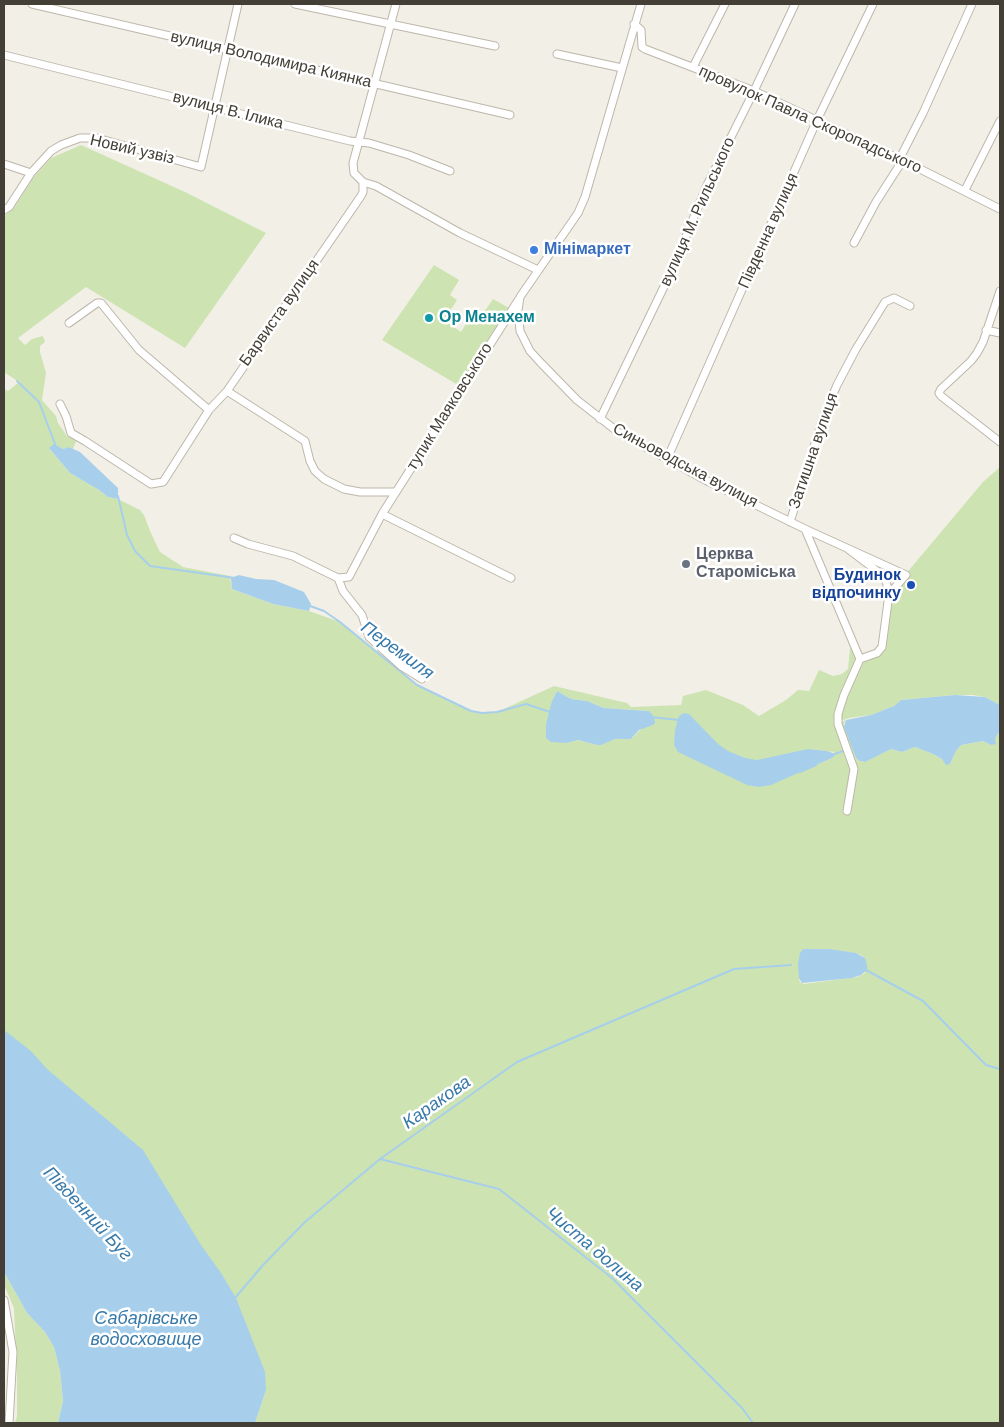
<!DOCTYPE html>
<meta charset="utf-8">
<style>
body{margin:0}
#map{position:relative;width:1004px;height:1427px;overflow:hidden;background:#f2efe7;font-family:"DM Sans",sans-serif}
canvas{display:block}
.frame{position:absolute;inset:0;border:5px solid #443f36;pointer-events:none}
</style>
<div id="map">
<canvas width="1004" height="1427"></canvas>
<div class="frame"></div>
</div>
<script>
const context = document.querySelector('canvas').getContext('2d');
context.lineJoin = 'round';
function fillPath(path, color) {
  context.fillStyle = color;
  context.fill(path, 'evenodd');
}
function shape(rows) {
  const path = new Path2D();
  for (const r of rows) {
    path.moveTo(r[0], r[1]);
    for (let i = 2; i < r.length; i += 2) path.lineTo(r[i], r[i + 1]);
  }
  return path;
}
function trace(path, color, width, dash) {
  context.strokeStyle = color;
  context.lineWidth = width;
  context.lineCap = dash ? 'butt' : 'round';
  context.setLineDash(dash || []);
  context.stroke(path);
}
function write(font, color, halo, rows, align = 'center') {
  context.font = font + ' "DM Sans",sans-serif';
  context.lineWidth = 5;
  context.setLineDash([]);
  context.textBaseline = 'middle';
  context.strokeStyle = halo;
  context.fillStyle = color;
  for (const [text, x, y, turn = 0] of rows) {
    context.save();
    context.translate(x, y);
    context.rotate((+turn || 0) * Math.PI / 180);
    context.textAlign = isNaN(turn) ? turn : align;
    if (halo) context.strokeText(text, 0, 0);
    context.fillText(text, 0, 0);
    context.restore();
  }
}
fillPath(shape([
 [81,145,185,192,266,233,185,348,86,287,18,338,25,345,32,339,43,336,45,342,40,346,40,352,46,373,42,400,56,416,58,423,67,436,76,441,73,449,69,447,63,449,49,448,70,473,99,490,108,497,118,499,140,510,144,515,150,531,160,552,183,567,230,576,232,589,273,604,309,611,340,622,417,685,471,711,482,713,497,712,554,686,627,703,631,707,681,705,683,696,706,690,743,705,759,716,786,700,798,690,809,691,819,670,833,676,842,674,848,669,850,648,855,646,860,659,877,653,889,594,983,482,1000,467,1000,705,985,697,973,695,955,695,901,700,894,706,871,715,849,718,838,722,840,729,842,722,846,720,844,724,856,758,862,762,891,749,902,752,915,747,933,754,950,764,956,751,961,745,983,741,991,745,1000,730,1000,1423,255,1423,266,1390,4,1045,4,389,8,391,19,382,4,372,4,216,14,208,33,178,51,158],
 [557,691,571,699,587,701,604,708,649,711,653,725,642,728,631,739,615,739,597,745,578,740,567,743,552,701],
 [808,749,834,752,832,758,795,774],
 [830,949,859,954,865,958,865,973,857,977,804,984,800,982,799,980],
 [434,265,459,280,450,295,457,300,444,320,461,332,474,311,482,315,493,299,509,308,458,385,382,340],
 [4,1272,27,1313,45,1332,54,1347,60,1371,63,1401,58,1423,15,1423,17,1416,17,1377,14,1308,4,1285]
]), '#cde4b2');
fillPath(shape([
 [54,444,63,449,69,447,80,452,118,488,118,499,108,497,99,490,70,473,49,448],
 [239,575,256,579,274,580,304,592,311,604,309,611,273,604,232,589,231,578],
 [557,691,571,699,587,701,604,708,649,711,654,717,655,723,653,725,639,730,631,739,615,739,601,745,597,745,578,740,567,743,551,742,546,738,546,724,552,701],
 [955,695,985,697,1000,705,1000,730,995,739,996,744,991,745,983,741,961,745,956,751,950,764,946,765,942,759,933,754,915,747,902,752,891,749,865,762,860,761,856,758,844,727,846,720,871,715,894,706,901,700],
 [684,713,689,714,718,744,728,751,745,758,757,760,808,749,827,751,836,754,832,758,771,785,759,787,747,785,678,752,674,745,675,730,679,716],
 [803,949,830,949,856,953,865,958,867,965,867,970,861,975,852,978,802,983,799,978,798,964,800,953],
 [4,1030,31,1051,47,1069,143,1150,201,1245,221,1273,236,1298,265,1372,266,1390,255,1423,58,1423,63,1401,60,1371,54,1347,45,1332,27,1313,4,1272]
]), '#a7cfeb');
trace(shape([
 [17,381,39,402,55,444],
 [118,496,127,535,135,551,150,566,235,578],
 [310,606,324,611,340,622,417,685,471,711,482,713,497,712,526,704,550,712],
 [651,717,679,720],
 [835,754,843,751],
 [800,772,816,765],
 [866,970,923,1001,986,1065,1000,1069],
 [380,1159,499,1189,612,1278,742,1408,753,1423],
 [235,1298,263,1265,305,1222,380,1159,517,1062,734,969,791,965]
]), '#a7cfeb', 2);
const minor = shape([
 [32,4,510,115],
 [295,4,495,46],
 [641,4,585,197,578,213,520,297,518,310,520,331,530,351,540,362,577,400,618,432,709,482,805,529,906,575,889,594,886,581,881,574,848,549],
 [634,24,641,30,642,47,645,49,754,91,900,159,1000,209],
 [557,54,622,68],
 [4,55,350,141,369,143,409,155,450,171],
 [693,67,725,4],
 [4,164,31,173],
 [363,182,376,186,460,233,538,270],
 [965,190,1000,121],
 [4,210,9,207,31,173,51,151,61,145,80,138,97,138,201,167,238,4],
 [854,243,876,202,899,166,901,156,923,113,972,4],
 [1000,291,983,342,977,353,971,361,941,389,939,393,941,396,1000,442],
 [69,323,97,303,101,303,139,350,209,410],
 [986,330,1000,333],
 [227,391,305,441,310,461,315,471,324,479,344,489,360,492,396,492],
 [60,404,66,416,71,433,85,441,151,484,163,482,209,410,227,391,361,196,363,192,363,182,354,173,353,163,396,4],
 [600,419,673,268,707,185,754,91,795,4],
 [667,459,817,120,873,4],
 [382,514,511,578],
 [790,522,823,418,837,385,856,349,885,302,894,298,910,306],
 [805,529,860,659,877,653,882,647,889,594],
 [234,538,248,544,293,556,338,578,349,577,382,514,519,299],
 [338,578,343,591,362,615,369,637,401,666,422,679],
 [847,811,854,769,838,724,838,714,844,695,860,659],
 [4,1300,13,1352,9,1423]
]);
trace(minor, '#bdb6aa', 9);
trace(minor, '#fff', 7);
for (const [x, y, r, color] of [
 [534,250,5,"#3f7fe0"],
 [429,318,5,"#0f9aa8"],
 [686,564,5,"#6b7280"],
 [911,585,5,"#1a4fb4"]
]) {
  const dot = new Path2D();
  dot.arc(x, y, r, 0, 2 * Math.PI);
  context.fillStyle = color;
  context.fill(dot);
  trace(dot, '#fff', 2);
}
write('16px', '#443f36', '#fff', [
 ["вулиця Володимира Киянка",271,60,13],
 ["вулиця В. Ілика",228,111,14],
 ["провулок Павла Скоропадського",810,120,24],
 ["Новий узвіз",132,150,13],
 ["вулиця М. Рильського",698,212,-66],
 ["Південна вулиця",769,231,-66],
 ["Барвиста вулиця",280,313,-55],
 ["тупик Маяковського",450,407,-58],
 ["Затишна вулиця",814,451,-71],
 ["Синьоводська вулиця",685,466,28]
]);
write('bold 16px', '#366cbe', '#fff', [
 ["Мінімаркет",544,250]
], 'left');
write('bold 16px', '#0d838f', '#fff', [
 ["Ор Менахем",439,318]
], 'left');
write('bold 16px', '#5b616d', '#fff', [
 ["Церква",696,555],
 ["Староміська",696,573]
], 'left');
write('bold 16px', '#164399', '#fff', [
 ["Будинок",901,576],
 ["відпочинку",901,594]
], 'right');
write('italic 18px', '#3779a9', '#fff', [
 ["Перемиля",397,651,36],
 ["Каракова",437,1103,-35],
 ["Південний Буг",87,1214,47],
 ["Чиста долина",594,1250,40],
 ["Сабарівське",146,1319],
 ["водосховище",146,1340]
]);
</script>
